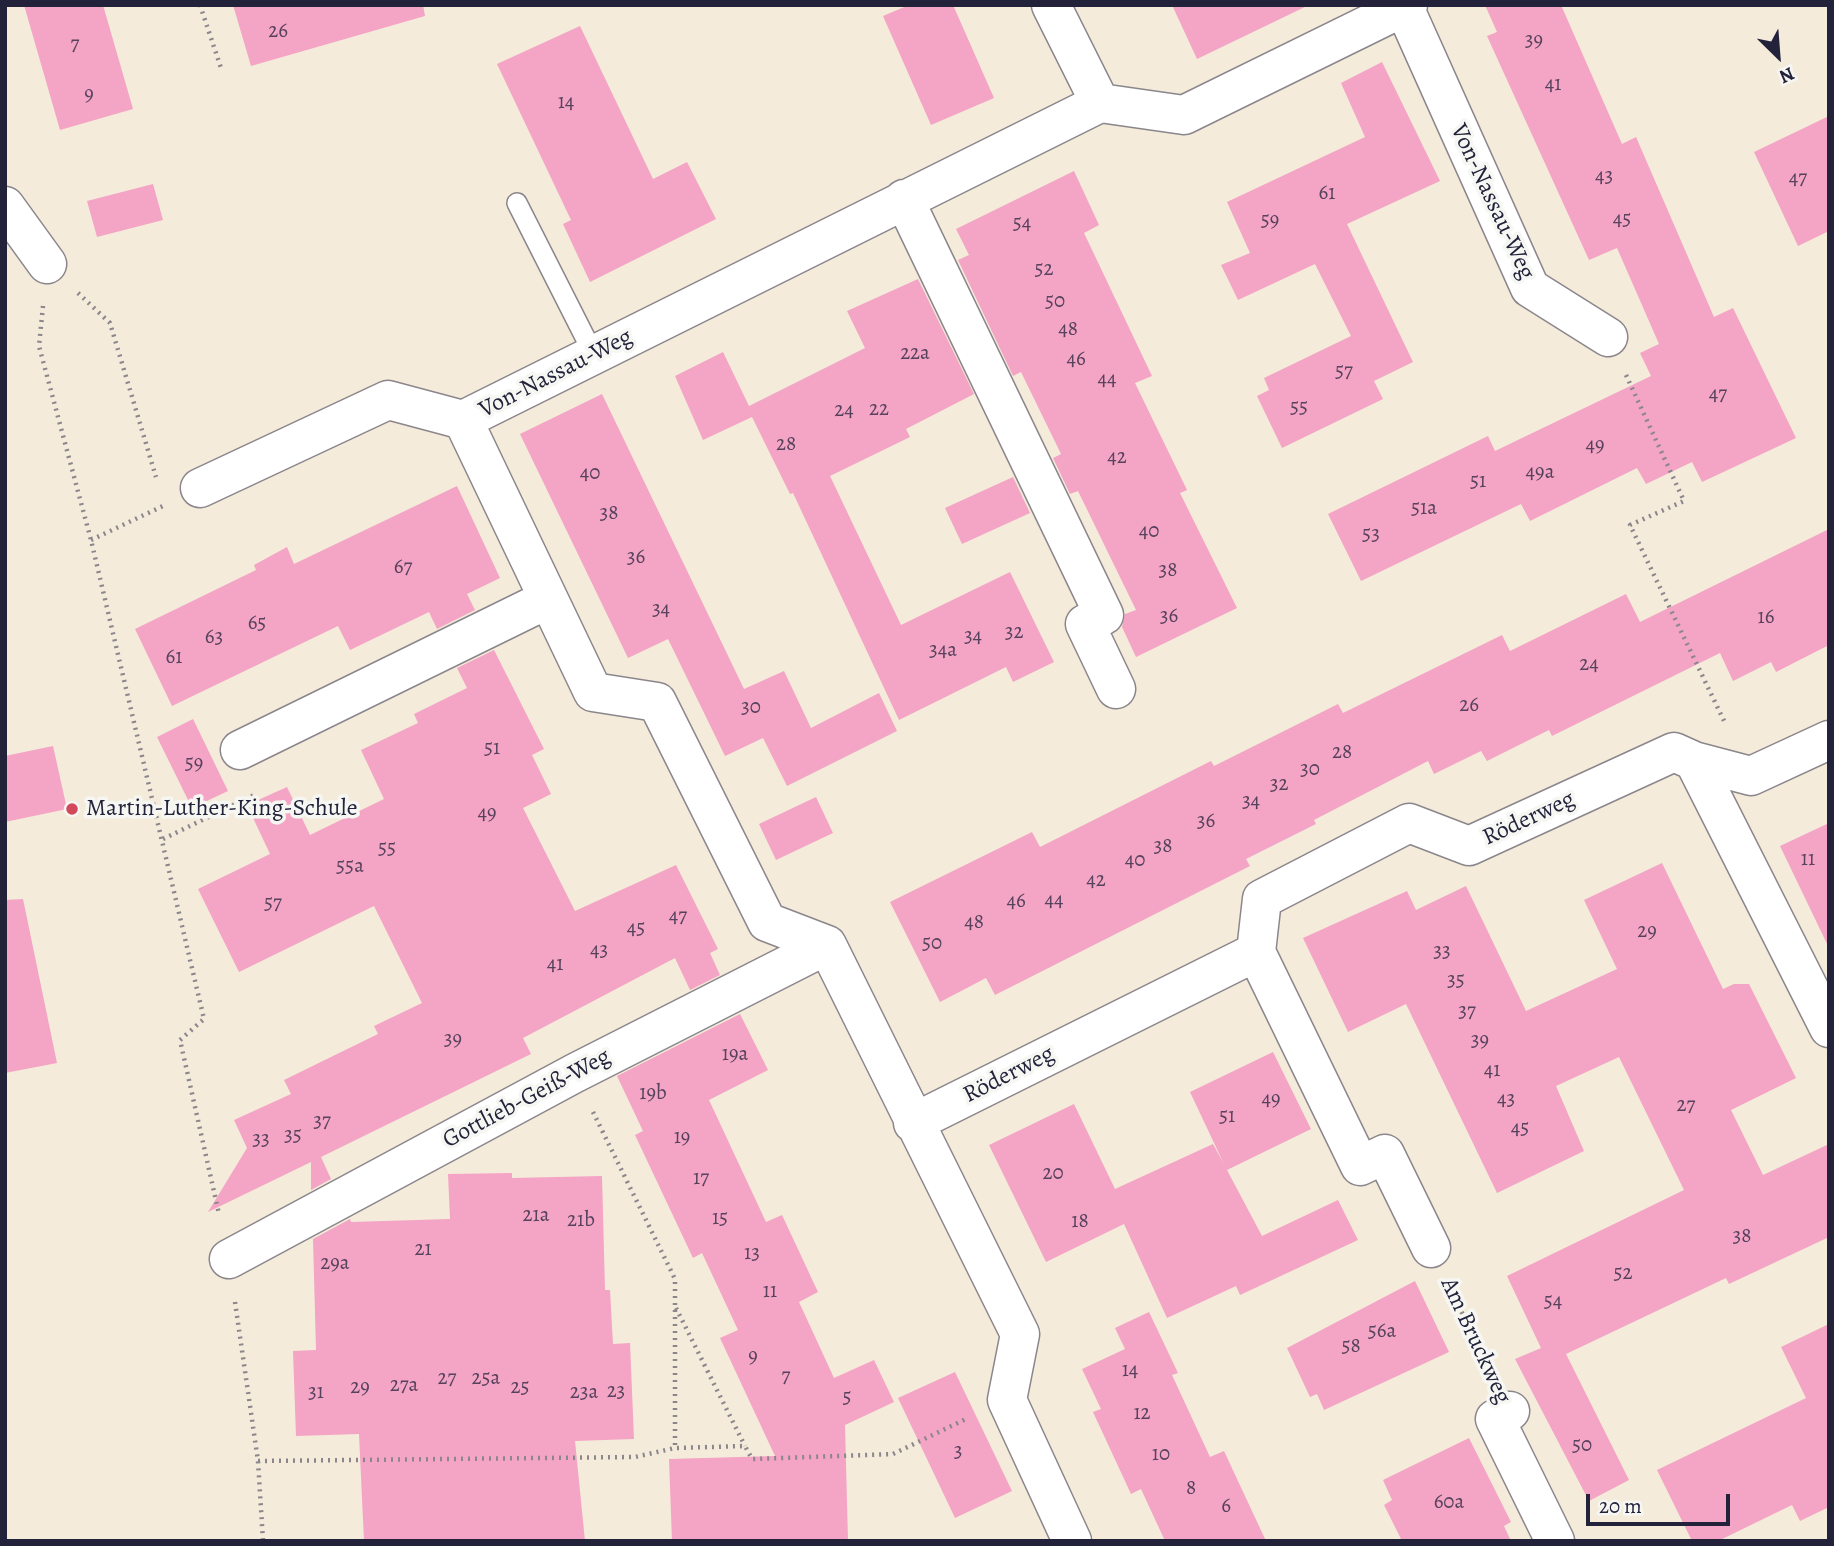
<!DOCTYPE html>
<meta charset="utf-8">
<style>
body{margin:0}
#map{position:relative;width:1834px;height:1546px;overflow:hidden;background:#f4ebdb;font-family:Alegreya,serif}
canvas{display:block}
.frame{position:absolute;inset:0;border:7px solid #22223b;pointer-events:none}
.north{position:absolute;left:1743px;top:21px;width:70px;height:70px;-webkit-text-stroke:5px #f6f6f2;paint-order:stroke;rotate:155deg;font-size:19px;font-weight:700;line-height:28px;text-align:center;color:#22223b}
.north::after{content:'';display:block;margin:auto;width:24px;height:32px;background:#22223b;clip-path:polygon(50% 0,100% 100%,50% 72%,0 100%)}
.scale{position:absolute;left:1586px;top:1494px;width:144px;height:32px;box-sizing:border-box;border:4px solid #22223b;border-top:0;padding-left:9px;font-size:21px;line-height:24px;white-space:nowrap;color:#22223b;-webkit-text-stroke:5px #f6f6f2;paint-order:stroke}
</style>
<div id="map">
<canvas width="1834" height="1546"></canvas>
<div class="frame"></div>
<div class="north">N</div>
<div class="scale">20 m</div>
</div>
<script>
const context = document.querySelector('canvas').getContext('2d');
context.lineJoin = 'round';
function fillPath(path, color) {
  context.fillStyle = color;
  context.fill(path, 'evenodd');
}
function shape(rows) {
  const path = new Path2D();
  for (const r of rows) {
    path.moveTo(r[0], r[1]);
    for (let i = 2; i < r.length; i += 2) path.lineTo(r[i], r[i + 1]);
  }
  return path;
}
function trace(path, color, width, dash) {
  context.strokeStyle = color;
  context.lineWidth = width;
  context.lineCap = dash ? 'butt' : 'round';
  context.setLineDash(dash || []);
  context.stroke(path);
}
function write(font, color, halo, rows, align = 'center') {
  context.font = font + ' Alegreya,serif';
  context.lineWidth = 7;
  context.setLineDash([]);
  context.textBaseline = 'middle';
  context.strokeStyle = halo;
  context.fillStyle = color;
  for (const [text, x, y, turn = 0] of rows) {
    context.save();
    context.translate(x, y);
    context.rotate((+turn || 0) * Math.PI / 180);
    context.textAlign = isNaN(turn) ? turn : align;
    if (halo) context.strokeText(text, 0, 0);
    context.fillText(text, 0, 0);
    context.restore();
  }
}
fillPath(shape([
 [24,5,103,5,133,109,60,130],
 [233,5,423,5,425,16,251,66],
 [909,5,953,5,994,98,931,125,883,16],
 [1172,5,1309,5,1197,59],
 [1485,5,1561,5,1622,144,1636,137,1714,317,1733,308,1796,438,1702,482,1692,462,1646,484,1637,468,1530,521,1521,504,1361,581,1328,514,1488,436,1495,451,1651,376,1640,353,1659,344,1617,248,1589,260,1487,36,1497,32],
 [580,26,653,179,687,162,716,219,590,282,563,224,571,220,497,64],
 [1382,62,1440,181,1347,224,1413,362,1374,381,1383,399,1282,448,1257,396,1269,390,1264,378,1351,336,1315,264,1238,300,1221,265,1250,253,1227,202,1365,137,1341,83],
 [1829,116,1829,231,1798,246,1754,152],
 [1074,171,1099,225,1084,233,1152,376,1135,383,1187,490,1180,493,1237,608,1136,657,1122,627,1125,614,1136,610,1078,491,1070,494,1053,458,1061,454,1021,372,1013,376,958,260,969,255,956,229],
 [153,184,163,220,97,237,87,201],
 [918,279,974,394,906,429,910,437,830,476,901,625,1010,572,1054,662,1013,682,1006,667,899,720,793,493,790,494,752,417,703,440,675,376,723,352,749,406,865,348,847,311],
 [602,394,744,689,784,671,811,728,879,693,897,731,787,786,763,738,725,756,668,639,628,658,520,434],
 [1013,477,1030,513,962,544,945,508],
 [457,486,500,578,467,594,475,610,437,629,429,612,350,650,338,626,172,706,135,629,256,570,254,565,287,547,294,564],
 [1829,529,1829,645,1776,672,1771,662,1733,681,1720,653,1552,736,1549,730,1487,761,1481,751,1434,774,1428,761,1314,820,1316,824,1246,859,1250,866,995,995,986,978,940,1002,890,902,1032,832,1040,847,1211,761,1214,766,1338,704,1343,713,1502,635,1510,651,1626,594,1640,622],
 [494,650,544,749,532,755,551,794,523,808,575,911,676,865,718,949,710,953,720,975,690,990,675,958,523,1038,531,1054,321,1157,331,1179,311,1190,311,1162,208,1212,247,1148,234,1120,291,1094,284,1080,378,1034,374,1026,422,1003,374,906,239,972,198,889,270,854,247,805,287,787,310,835,384,799,361,750,418,723,414,714,467,688,457,668],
 [193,719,228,791,192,808,157,737],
 [53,746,67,809,5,822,5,756],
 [816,797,833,833,776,860,759,824],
 [1829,823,1829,948,1780,846],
 [1662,863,1723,989,1734,984,1749,984,1796,1078,1731,1110,1763,1175,1829,1144,1829,1237,1729,1284,1726,1278,1566,1354,1629,1480,1589,1501,1515,1359,1541,1348,1507,1276,1684,1190,1619,1057,1556,1086,1584,1151,1497,1193,1406,1004,1348,1032,1303,938,1407,891,1416,910,1466,886,1526,1011,1617,969,1584,900],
 [23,899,57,1063,5,1073,5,900],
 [740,1014,768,1070,709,1100,766,1222,782,1215,818,1292,799,1302,834,1378,874,1360,894,1402,845,1425,848,1541,672,1541,669,1459,775,1456,720,1338,738,1330,702,1253,693,1258,635,1135,643,1131,617,1076],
 [1273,1052,1311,1129,1227,1170,1262,1236,1338,1200,1358,1240,1240,1295,1236,1286,1167,1318,1124,1224,1046,1262,989,1145,1074,1104,1115,1189,1213,1144,1224,1164,1190,1092],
 [512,1173,512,1178,602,1176,605,1290,610,1290,613,1344,630,1343,634,1439,575,1441,585,1541,364,1541,359,1434,296,1436,293,1351,316,1350,313,1239,350,1219,351,1222,450,1219,448,1174],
 [1415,1281,1449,1352,1324,1410,1317,1394,1310,1397,1287,1348],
 [1149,1312,1178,1373,1172,1375,1210,1457,1224,1451,1266,1541,1165,1541,1141,1489,1131,1494,1093,1412,1101,1409,1082,1369,1125,1349,1115,1328],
 [1829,1324,1829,1507,1800,1521,1792,1505,1718,1541,1692,1541,1657,1470,1806,1398,1781,1347],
 [955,1372,1012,1491,955,1518,898,1398],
 [1469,1438,1511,1522,1504,1526,1511,1541,1402,1541,1384,1505,1392,1500,1383,1480]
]), '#f4a4c4');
const service = shape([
 [517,203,594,355]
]);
const minor = shape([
 [1051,5,1100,103],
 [1404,7,1530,288,1608,337],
 [904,199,1104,615,1085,624,1116,689],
 [5,206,47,264],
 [463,420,593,692,657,702,767,922,827,945,1020,1334,1007,1400,1072,1541],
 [200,488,388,400,463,420,1100,103,1184,115,1408,5],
 [240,750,548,599],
 [1694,761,1829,1028],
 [1256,952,1360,1166,1385,1154,1431,1248],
 [913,1123,1256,952,1262,899,1409,823,1469,846,1674,752,1694,761,1751,776,1829,740],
 [229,1259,575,1073,827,945],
 [1510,1411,1495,1419,1555,1541]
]);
trace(service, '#8b868b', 22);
trace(minor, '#8b868b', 41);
trace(shape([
 [200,5,222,71],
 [78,293,110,323,156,477],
 [43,306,39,346,91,540,204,1019,180,1040,219,1214],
 [1626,375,1684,501,1630,525,1726,725],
 [91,540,163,506],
 [163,839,254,795],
 [593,1112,675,1279,675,1448],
 [1449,1287,1492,1373],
 [235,1302,258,1461,263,1541],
 [676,1308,745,1446],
 [258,1461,635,1457,675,1448,745,1446,752,1459,893,1454,968,1418]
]), '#8b868b', 4.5, [2, 5]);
trace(service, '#fff', 19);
trace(minor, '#fff', 38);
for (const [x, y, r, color] of [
 [72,809,7,"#d1495b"]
]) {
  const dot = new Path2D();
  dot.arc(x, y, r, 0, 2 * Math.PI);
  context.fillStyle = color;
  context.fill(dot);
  trace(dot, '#f6f6f2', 2.5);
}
write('21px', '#56425d', null, [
 ["26",278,32],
 ["39",1534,41],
 ["7",75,45],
 ["41",1553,85],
 ["9",89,95],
 ["14",566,103],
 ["43",1604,177],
 ["47",1798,179],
 ["61",1327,194],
 ["45",1622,220],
 ["59",1270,221],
 ["54",1022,224],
 ["52",1044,270],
 ["50",1055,302],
 ["48",1068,330],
 ["22a",915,354],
 ["46",1076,360],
 ["57",1344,372],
 ["44",1107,380],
 ["47",1718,395],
 ["55",1299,408],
 ["22",879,410],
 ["24",844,411],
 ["28",786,445],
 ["49",1595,446],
 ["42",1117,458],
 ["49a",1540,473],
 ["40",590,474],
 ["51",1478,482],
 ["51a",1424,509],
 ["38",609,514],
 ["40",1149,532],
 ["53",1371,535],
 ["36",636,558],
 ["67",403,568],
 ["38",1168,571],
 ["34",661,610],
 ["36",1169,617],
 ["16",1766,618],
 ["65",257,624],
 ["32",1014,633],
 ["34",973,637],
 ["63",214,638],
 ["34a",943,651],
 ["61",174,658],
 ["24",1589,665],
 ["26",1469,706],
 ["30",751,708],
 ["51",492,749],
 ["28",1342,753],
 ["59",194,764],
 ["30",1310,770],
 ["32",1279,785],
 ["34",1251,802],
 ["49",487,814],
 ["36",1206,822],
 ["38",1163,847],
 ["55",387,849],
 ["11",1808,860],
 ["40",1135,861],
 ["55a",350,867],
 ["42",1096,881],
 ["44",1054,901],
 ["46",1016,902],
 ["57",273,904],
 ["47",678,917],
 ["48",974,923],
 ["45",636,929],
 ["29",1647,932],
 ["50",932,944],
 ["43",599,951],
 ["33",1442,952],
 ["41",555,965],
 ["35",1456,981],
 ["37",1467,1012],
 ["39",453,1040],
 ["39",1480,1041],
 ["19a",735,1055],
 ["41",1492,1071],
 ["19b",653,1094],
 ["49",1271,1100],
 ["43",1506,1100],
 ["27",1686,1106],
 ["51",1227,1117],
 ["37",322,1122],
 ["45",1520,1129],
 ["35",293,1136],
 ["19",682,1138],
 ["33",261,1140],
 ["20",1053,1174],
 ["17",701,1179],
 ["21a",536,1216],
 ["15",720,1219],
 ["21b",581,1221],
 ["18",1080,1222],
 ["38",1742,1237],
 ["21",423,1250],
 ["13",752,1254],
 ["29a",335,1264],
 ["52",1623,1274],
 ["11",770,1292],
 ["54",1553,1302],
 ["56a",1382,1332],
 ["58",1351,1347],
 ["9",753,1357],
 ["14",1130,1371],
 ["7",786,1377],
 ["27",447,1379],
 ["25a",486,1379],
 ["27a",404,1386],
 ["29",360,1388],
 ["25",520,1388],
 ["23",616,1392],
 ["31",316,1393],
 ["23a",584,1393],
 ["5",847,1398],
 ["12",1142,1414],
 ["50",1582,1446],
 ["3",958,1452],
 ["10",1161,1455],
 ["8",1191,1489],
 ["60a",1449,1503],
 ["6",1226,1507]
]);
write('24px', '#22223b', '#f6f6f2', [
 ["Von-Nassau-Weg",1492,202,65],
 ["Von-Nassau-Weg",556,374,-27],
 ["Röderweg",1529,819,-25],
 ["Röderweg",1009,1075,-27],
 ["Gottlieb-Geiß-Weg",527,1099,-28],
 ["Am Bruckweg",1475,1341,65]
]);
write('24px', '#22223b', '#f6f6f2', [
 ["Martin-Luther-King-Schule",86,809]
], 'left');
</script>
